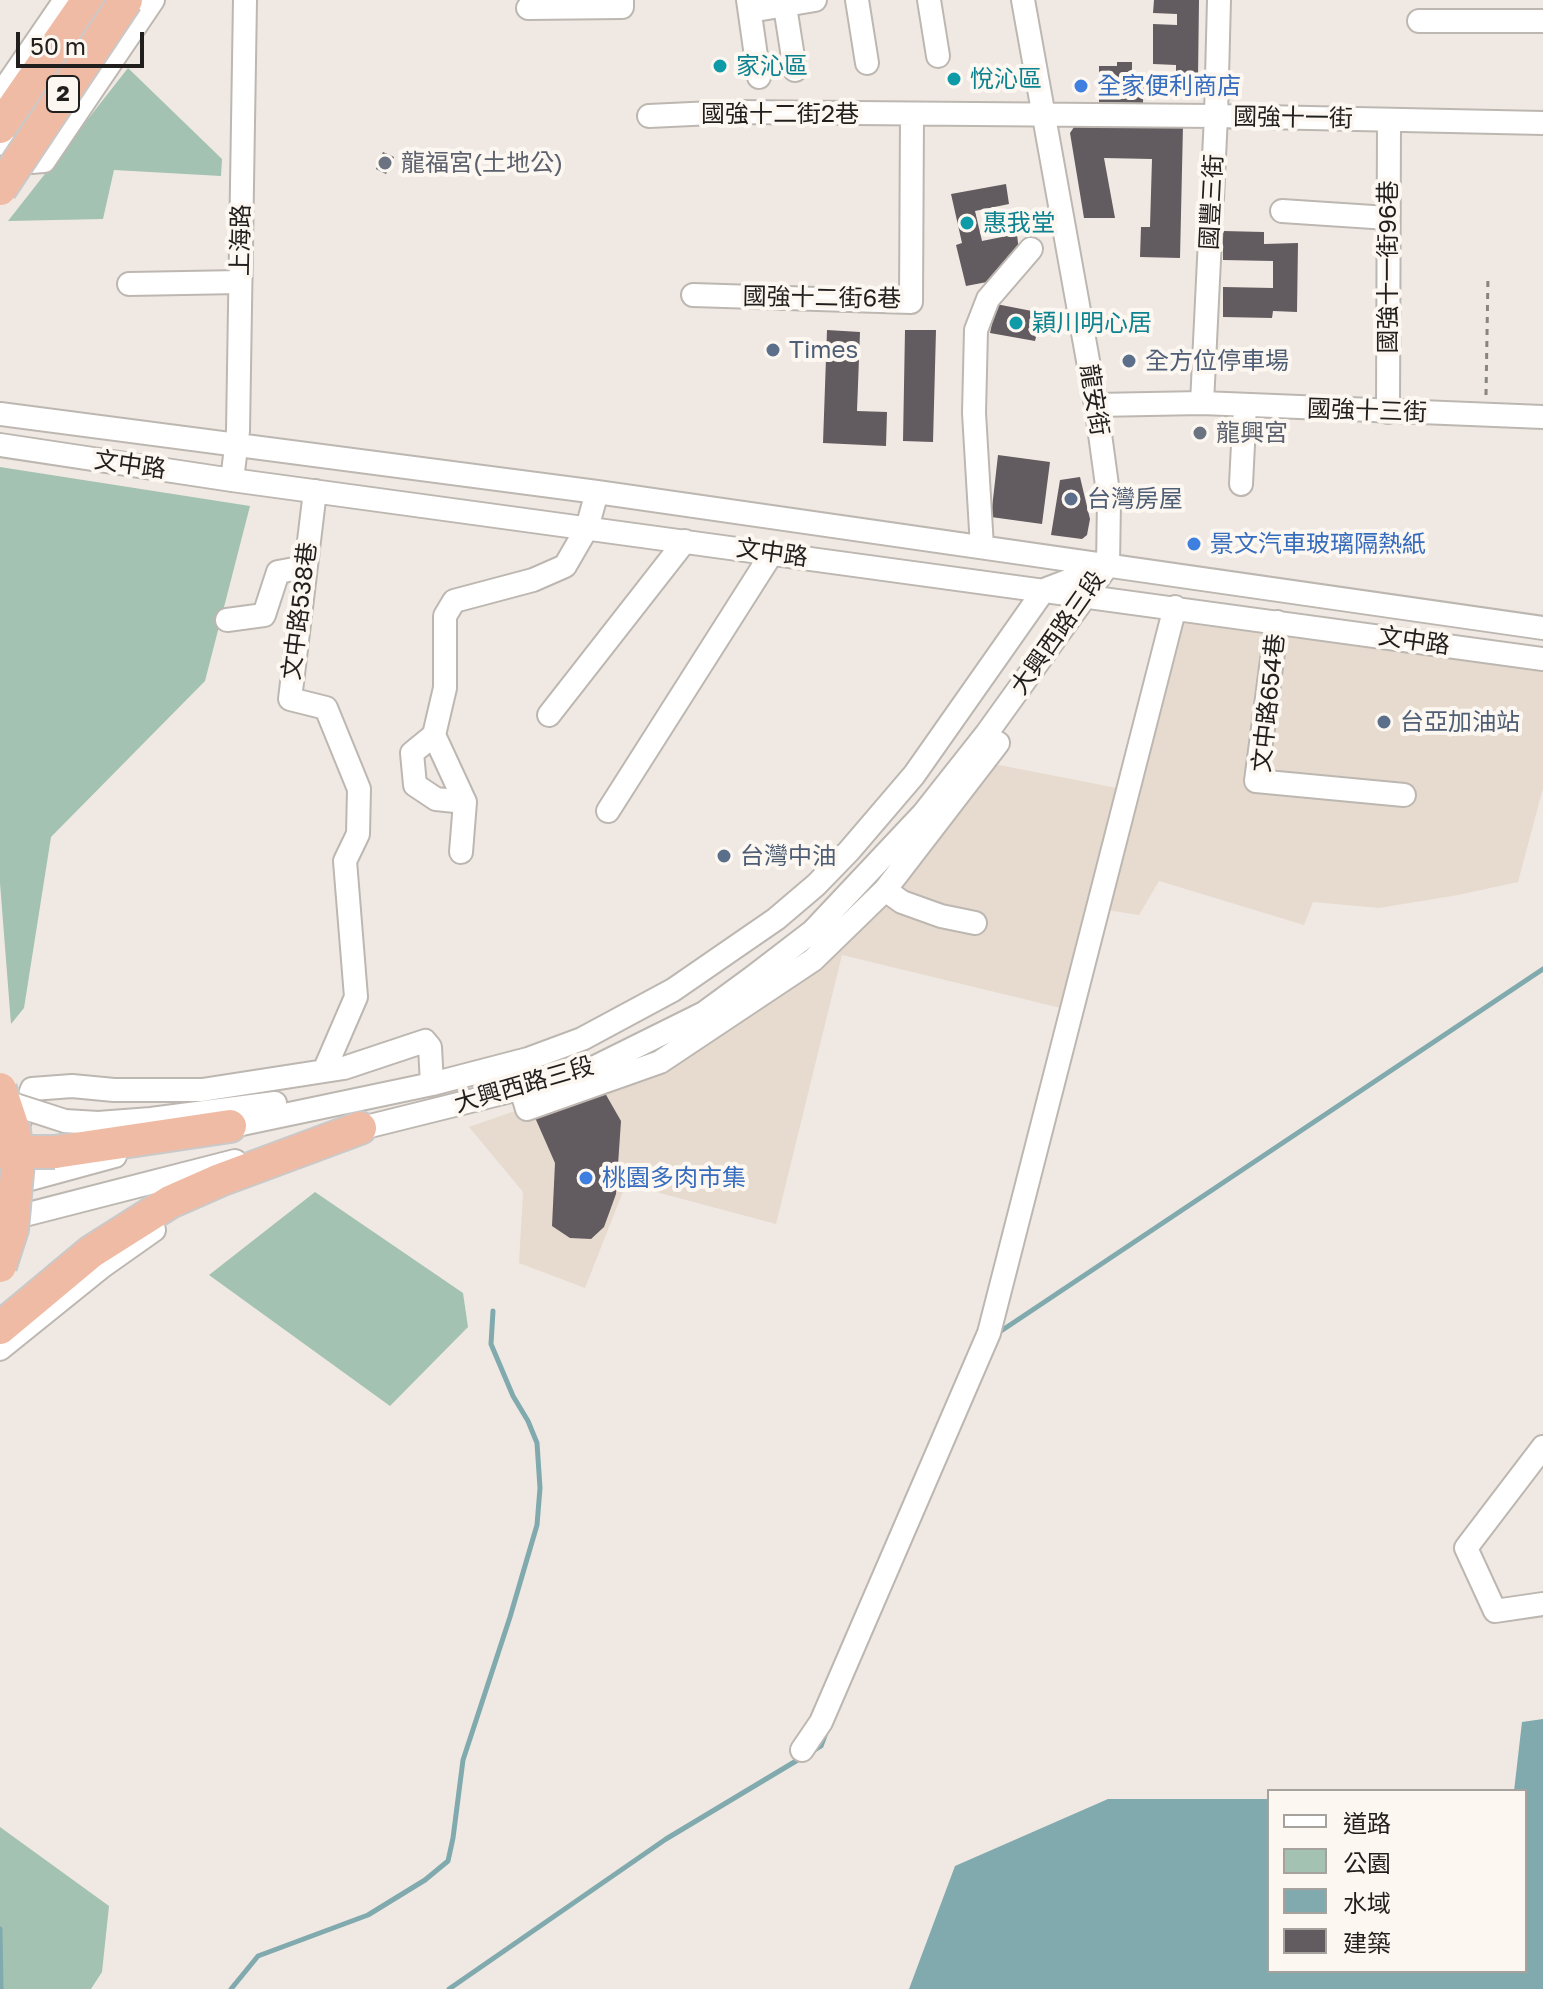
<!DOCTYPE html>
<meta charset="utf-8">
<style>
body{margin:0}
#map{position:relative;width:1543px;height:1989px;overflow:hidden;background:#f0e9e3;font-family:"Golos Text","Noto Sans TC",sans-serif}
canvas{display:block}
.legend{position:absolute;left:1267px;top:1789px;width:260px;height:184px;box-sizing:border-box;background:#fdf7f1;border:2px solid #a5a19c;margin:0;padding:10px 14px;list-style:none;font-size:24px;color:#211f1d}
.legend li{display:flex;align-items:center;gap:16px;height:40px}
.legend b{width:40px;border:2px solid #a5a19c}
.scale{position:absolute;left:16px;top:32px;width:128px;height:36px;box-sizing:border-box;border:4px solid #211f1d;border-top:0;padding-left:10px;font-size:24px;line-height:28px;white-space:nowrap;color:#211f1d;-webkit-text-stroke:6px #fdf7f1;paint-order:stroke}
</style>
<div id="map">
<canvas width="1543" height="1989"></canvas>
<ul class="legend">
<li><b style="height:10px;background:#fff"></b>道路</li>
<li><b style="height:22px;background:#a3c2b1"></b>公園</li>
<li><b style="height:22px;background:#81aaae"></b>水域</li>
<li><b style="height:22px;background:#625b5f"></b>建築</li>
</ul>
<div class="scale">50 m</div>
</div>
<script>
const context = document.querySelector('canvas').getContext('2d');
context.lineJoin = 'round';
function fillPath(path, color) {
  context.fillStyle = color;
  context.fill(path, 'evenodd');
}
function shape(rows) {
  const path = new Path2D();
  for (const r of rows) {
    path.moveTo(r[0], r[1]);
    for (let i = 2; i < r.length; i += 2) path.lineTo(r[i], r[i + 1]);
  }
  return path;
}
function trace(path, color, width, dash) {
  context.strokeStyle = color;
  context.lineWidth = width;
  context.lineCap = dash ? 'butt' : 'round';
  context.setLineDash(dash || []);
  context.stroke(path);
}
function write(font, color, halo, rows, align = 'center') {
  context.font = font + ' "Golos Text","Noto Sans TC",sans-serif';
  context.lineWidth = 8;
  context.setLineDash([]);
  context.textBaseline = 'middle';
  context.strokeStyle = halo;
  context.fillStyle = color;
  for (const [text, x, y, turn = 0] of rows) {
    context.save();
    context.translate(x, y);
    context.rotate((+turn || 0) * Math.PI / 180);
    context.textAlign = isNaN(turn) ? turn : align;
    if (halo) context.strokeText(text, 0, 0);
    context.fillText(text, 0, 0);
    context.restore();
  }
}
fillPath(shape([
 [1175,622,1543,671,1543,788,1518,882,1458,895,1379,908,1313,902,1304,925,1159,881,1139,915,1094,908,1065,1009,842,955,776,1224,626,1184,585,1288,519,1263,523,1192,469,1127,623,1073,736,1010,875,896,989,763,1127,790]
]), '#e7dbcf');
fillPath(shape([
 [128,68,222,159,221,176,114,170,103,219,8,221],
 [0,467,250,506,205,681,51,837,24,1008,11,1024,0,883],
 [315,1192,463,1293,468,1327,390,1406,209,1275],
 [0,1827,109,1906,102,1972,91,1989,0,1989]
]), '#a3c2b1');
fillPath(shape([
 [1543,1719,1543,1989,909,1989,955,1866,1108,1799,1269,1799,1269,1971,1525,1971,1525,1791,1514,1791,1522,1722]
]), '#81aaae');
trace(shape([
 [995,1335,1543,969],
 [813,1751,821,1746,827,1730],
 [0,1929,1,1989],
 [231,1989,258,1956,368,1915,425,1880,448,1861,453,1838,463,1760,510,1617,537,1525,540,1488,537,1443,528,1421,513,1396,491,1344,493,1311],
 [449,1989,666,1839,801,1758]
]), '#81aaae', 5);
fillPath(shape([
 [1154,0,1199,0,1198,78,1176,78,1176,65,1153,64,1153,24,1177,25,1177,14,1153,13],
 [1117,62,1132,62,1132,73,1144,74,1143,103,1099,102,1099,66,1117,66],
 [1076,124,1183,125,1180,258,1140,257,1141,227,1150,227,1152,159,1104,158,1115,218,1084,218,1070,133],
 [383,152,394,157,386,174,376,169],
 [1006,184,1009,204,975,211,982,241,1017,234,1019,252,1010,254,987,282,966,286,956,245,962,243,951,194],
 [1223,231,1264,232,1264,244,1298,243,1297,312,1273,311,1272,318,1223,317,1223,287,1273,288,1273,261,1223,260],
 [996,304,1042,313,1035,341,990,333],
 [827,330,860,332,857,411,887,412,886,446,823,443],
 [905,330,936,330,933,442,903,441],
 [998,455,1050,462,1042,524,991,517],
 [1080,477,1090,519,1087,535,1082,539,1051,535,1060,480],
 [601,1086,621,1121,616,1194,604,1227,591,1239,570,1238,552,1226,555,1163,533,1113]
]), '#625b5f');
const minor = shape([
 [748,0,759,77],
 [784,0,795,70],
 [857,0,867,63],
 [929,0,938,56],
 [1023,0,1096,405,1109,500,1108,565],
 [528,8,622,7,622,0],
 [750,11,815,0],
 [1419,21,1543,21],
 [0,95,65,0],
 [649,116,734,112,1216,116,1543,123],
 [0,141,31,162,44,161,153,0],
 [1282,211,1388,218],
 [129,284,240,282],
 [693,295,911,302,912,115],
 [1202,403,1216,116,1219,0],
 [1096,405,1202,403,1543,417],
 [1388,412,1389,121],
 [0,414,597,492,1543,628],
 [0,445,232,480,1543,659],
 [232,480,238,431,245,0],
 [1241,484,1245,405],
 [315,491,290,699,326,708,359,789,358,834,345,861,356,997,324,1071],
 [982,547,974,413,976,330,988,299,1031,249],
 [227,620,264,615,278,572,305,567],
 [1277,622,1256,781,1404,795],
 [549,715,685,541],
 [434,735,412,753,415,785,436,799,465,802],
 [608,811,772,553],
 [461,852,465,802,434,735,445,688,445,616,454,601,533,580,565,566,587,528,597,492],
 [885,890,902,902,941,916,975,923],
 [521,1089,527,1109,660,1062,813,960,885,890,998,743],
 [65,1121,98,1123,151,1119,275,1103],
 [18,1126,32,1089,72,1086,114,1090,202,1090,344,1068,425,1041,430,1047,432,1084],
 [218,1129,432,1084,528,1059,582,1039,673,990,776,919,816,885,849,851,914,775,1044,590,1107,566],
 [346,1132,583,1073,704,1013,753,977,813,931,923,814,987,733,1108,565],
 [5,1186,115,1156],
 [1,1221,235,1161],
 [0,1349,103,1266,154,1230],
 [1543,1447,1466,1548,1495,1611,1543,1604],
 [802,1750,821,1722,989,1333,1175,607]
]);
const highway = shape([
 [0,127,88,0],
 [55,1152,230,1126],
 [0,1328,91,1252,170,1202,220,1180,360,1128]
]);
trace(minor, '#bdb7b1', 26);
trace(highway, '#cac9c9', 36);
trace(shape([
 [1486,395,1488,275]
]), '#888480', 3, [6, 6]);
trace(minor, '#fff', 22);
trace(highway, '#f0bba4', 32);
const minorBridge = shape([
 [0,1100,65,1121]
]);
const highwayBridge = shape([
 [0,189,126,0],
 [0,1089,14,1131,18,1162,12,1229,0,1266],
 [0,1152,55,1152]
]);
trace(minorBridge, '#bdb7b1', 26, []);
trace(highwayBridge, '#cac9c9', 36, []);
trace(minorBridge, '#fff', 22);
trace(highwayBridge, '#f0bba4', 32);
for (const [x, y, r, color] of [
 [720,66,8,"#0f9aa8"],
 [954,79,8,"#0f9aa8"],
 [1081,86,8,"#3f7fe0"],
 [385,163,8,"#6b7280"],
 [967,223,8,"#0f9aa8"],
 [1016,323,8,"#0f9aa8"],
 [773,350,8,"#5c6f8a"],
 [1129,361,8,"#5c6f8a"],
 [1200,433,8,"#6b7280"],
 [1071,499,8,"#5c6f8a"],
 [1194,544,8,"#3f7fe0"],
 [1384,722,8,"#5c6f8a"],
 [724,856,8,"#5c6f8a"],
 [586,1178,8,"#3f7fe0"]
]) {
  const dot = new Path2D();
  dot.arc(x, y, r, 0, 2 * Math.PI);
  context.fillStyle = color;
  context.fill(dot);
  trace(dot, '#fdf7f1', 3);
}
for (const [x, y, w] of [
 [63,94,32]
]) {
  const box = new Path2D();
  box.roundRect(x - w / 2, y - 18, w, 36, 6);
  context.fillStyle = '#fdf7f1';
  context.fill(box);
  trace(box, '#211f1d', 2);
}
write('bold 22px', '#211f1d', null, [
 ["2",63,94]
]);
write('24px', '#0d838f', '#fdf7f1', [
 ["家沁區",736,66],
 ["悅沁區",970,79],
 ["惠我堂",983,223],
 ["穎川明心居",1032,323]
], 'left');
write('24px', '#366cbe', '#fdf7f1', [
 ["全家便利商店",1097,86],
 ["景文汽車玻璃隔熱紙",1210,544],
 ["桃園多肉市集",602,1178]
], 'left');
write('24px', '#211f1d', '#fdf7f1', [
 ["國強十二街2巷",780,114],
 ["國強十一街",1293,118,1],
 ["國豐三街",1212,202,-87],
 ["上海路",241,240,-89],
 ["國強十一街96巷",1388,267,-90],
 ["國強十二街6巷",822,298,1],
 ["龍安街",1094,400,81],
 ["國強十三街",1367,411,2],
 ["文中路",130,465,8],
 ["文中路",772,553,8],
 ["文中路538巷",300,611,-83],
 ["大興西路三段",1058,633,-55],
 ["文中路",1414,641,8],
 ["文中路654巷",1269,703,-84],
 ["大興西路三段",524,1085,-16]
]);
write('24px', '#5b616d', '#fdf7f1', [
 ["龍福宮(土地公)",401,163],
 ["龍興宮",1216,433]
], 'left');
write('24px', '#4e5e75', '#fdf7f1', [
 ["Times",789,350],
 ["全方位停車場",1145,361],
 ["台灣房屋",1087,499],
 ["台亞加油站",1400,722],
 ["台灣中油",740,856]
], 'left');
</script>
